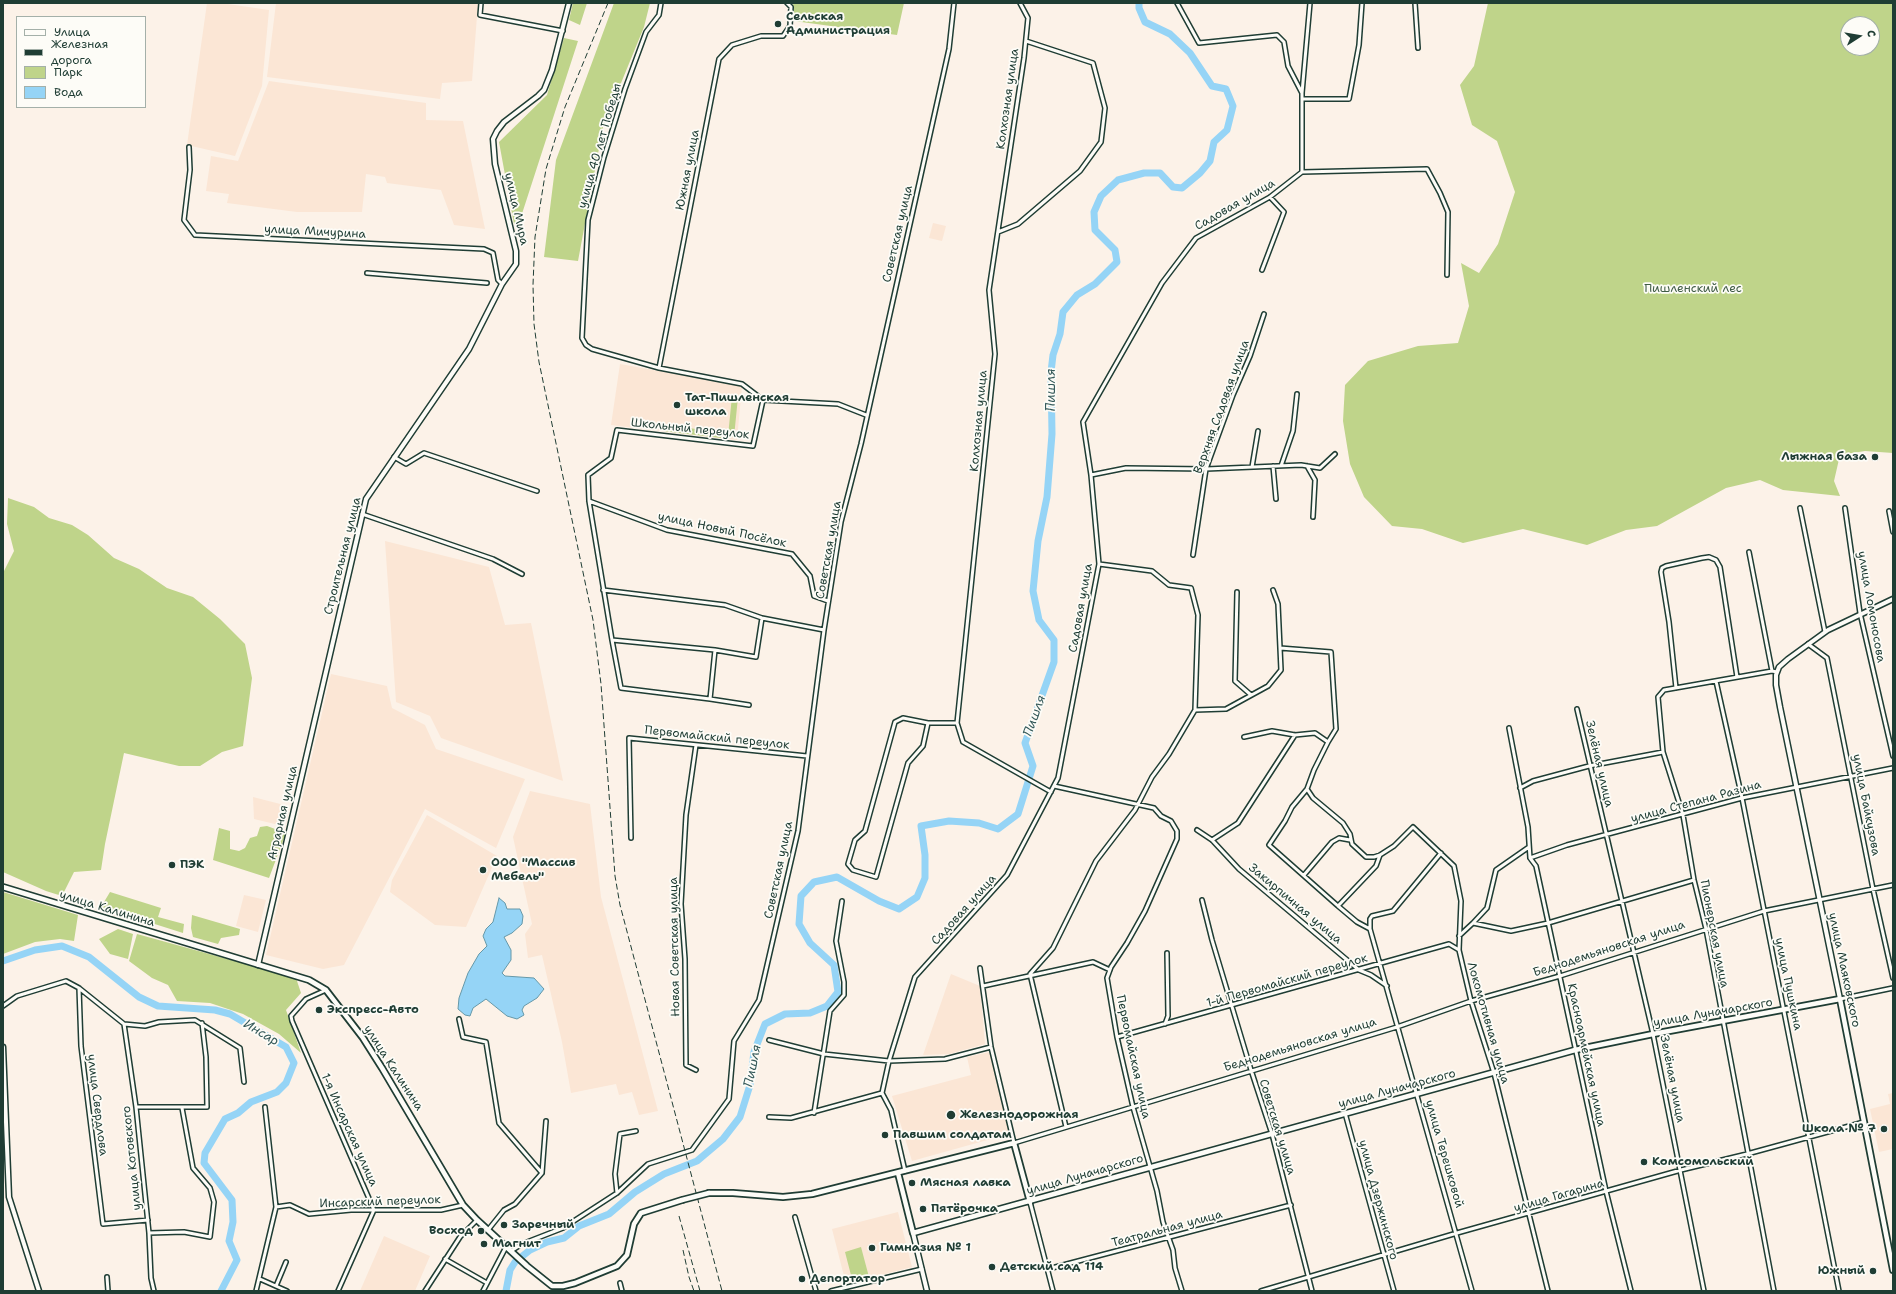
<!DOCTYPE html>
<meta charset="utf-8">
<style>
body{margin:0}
#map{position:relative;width:1896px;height:1294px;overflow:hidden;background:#fcf2e8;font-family:"Shantell Sans",sans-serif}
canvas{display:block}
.frame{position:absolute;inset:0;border:4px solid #1f3d34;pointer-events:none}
.legend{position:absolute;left:16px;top:16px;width:130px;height:92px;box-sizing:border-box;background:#fdfcf7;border:1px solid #a4b0a9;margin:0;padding:5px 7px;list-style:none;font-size:12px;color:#1f3d34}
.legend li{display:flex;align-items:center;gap:8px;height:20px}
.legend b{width:20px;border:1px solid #a4b0a9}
.north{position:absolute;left:1840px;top:16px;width:40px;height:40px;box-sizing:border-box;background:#fdfcf7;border:1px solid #a4b0a9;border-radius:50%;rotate:78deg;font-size:11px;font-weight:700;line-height:16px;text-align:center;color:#1f3d34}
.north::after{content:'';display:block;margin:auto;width:14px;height:18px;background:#1f3d34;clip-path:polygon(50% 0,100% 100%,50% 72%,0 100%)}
</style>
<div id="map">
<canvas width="1896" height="1294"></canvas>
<div class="frame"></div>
<ul class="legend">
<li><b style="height:5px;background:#fdfcf7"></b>Улица</li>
<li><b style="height:5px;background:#1f3d34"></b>Железная дорога</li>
<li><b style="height:11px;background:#bfd48a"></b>Парк</li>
<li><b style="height:11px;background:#95d4f6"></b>Вода</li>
</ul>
<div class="north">С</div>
</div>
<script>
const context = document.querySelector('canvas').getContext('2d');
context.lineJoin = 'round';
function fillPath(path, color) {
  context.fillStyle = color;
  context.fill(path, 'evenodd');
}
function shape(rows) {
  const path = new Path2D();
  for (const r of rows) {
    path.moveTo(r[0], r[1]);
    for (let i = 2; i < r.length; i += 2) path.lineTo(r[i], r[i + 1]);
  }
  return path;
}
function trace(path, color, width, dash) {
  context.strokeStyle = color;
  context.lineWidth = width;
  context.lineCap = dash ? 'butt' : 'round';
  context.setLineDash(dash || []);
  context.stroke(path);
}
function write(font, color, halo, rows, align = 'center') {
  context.font = font + ' "Shantell Sans",sans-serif';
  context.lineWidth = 3.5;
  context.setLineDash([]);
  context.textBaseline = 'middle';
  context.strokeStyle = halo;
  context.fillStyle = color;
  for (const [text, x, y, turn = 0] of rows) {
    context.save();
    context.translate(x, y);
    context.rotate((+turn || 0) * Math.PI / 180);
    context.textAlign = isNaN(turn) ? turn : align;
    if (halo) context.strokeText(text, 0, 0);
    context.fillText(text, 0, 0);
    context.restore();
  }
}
fillPath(shape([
 [207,3,221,3,269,10,262,86,235,156,187,145],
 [276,3,478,3,472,81,442,83,440,99,267,77],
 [269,81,426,103,426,120,463,121,485,229,454,225,441,190,387,183,385,177,366,174,362,212,297,212,227,203,229,194,206,191,211,156,238,161],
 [933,223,946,226,942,241,929,238],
 [620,364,742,386,737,440,611,425],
 [385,541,489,567,505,625,531,623,563,781,441,738,430,716,396,702],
 [331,674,387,686,392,708,425,725,436,749,525,779,496,848,425,809,344,965,323,969,266,955],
 [530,791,590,804,601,897,658,1111,639,1115,632,1092,619,1095,616,1084,571,1093,562,1042,542,955,528,958,525,934,532,924,513,837],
 [253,797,288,806,283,826,254,819],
 [427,815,497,856,466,927,435,925,390,892,392,880],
 [244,895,266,900,258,932,236,926],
 [951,974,980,986,985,1044,949,1054,923,1055],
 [990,1052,1009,1134,912,1161,892,1096,971,1075,967,1057],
 [1893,1093,1893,1149,1879,1152,1870,1109,1890,1104,1888,1094],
 [898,1212,912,1267,846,1284,832,1229],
 [384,1236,430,1256,415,1291,360,1291]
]), '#fbe6d5');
fillPath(shape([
 [573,3,587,3,580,25,569,20],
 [614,3,650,3,644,27,603,127,578,261,544,257,556,160],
 [793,3,904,3,897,35,794,21],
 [1488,3,1893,3,1893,453,1865,451,1840,455,1834,481,1840,496,1783,490,1760,480,1726,488,1657,526,1626,530,1587,545,1523,529,1463,543,1422,529,1392,526,1364,497,1350,464,1343,421,1345,385,1368,361,1418,346,1458,343,1469,306,1461,263,1479,273,1498,244,1515,192,1497,141,1472,125,1460,85,1474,66],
 [1848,24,1872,24,1872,48,1848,48],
 [564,38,578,41,519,223,514,224,499,142,547,95],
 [732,396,738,397,734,437,728,436],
 [663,425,722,432,721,438,663,431],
 [8,498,34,507,49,518,72,525,88,535,114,558,139,569,167,588,193,597,220,619,245,644,252,678,243,746,222,752,200,766,179,766,124,753,105,844,101,870,74,872,62,896,46,891,3,872,3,573,14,551,7,524],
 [267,826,286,833,269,878,213,860,219,828,230,831,230,849,239,851,245,848,250,838,257,836,260,827],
 [3,892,78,915,74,941,60,939,35,942,3,954],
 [110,892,161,908,158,917,184,924,183,933,101,907],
 [192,915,240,929,239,935,221,938,218,944,193,937,191,928],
 [118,929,133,934,128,959,110,954,99,939],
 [137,934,296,978,301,993,286,1010,301,1053,279,1034,243,1014,210,1003,177,1001,168,985,152,978,129,961],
 [861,1247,869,1277,854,1281,852,1279,845,1252]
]), '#bfd48a');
const water = shape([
 [499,898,505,903,507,909,520,909,523,916,522,924,512,933,504,937,511,950,511,960,502,973,505,976,534,978,544,989,537,998,524,1006,522,1010,524,1015,517,1019,507,1016,486,999,473,1008,470,1016,465,1015,458,1009,459,998,468,973,479,954,487,946,483,936,486,929,493,922,499,898]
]);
fillPath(water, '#95d4f6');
trace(water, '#6698a8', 1);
trace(shape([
 [3,961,35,950,62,946,89,957,139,997,158,1006,215,1010,230,1014,286,1047,294,1063,286,1083,277,1092,251,1102,238,1113,225,1119,205,1153,204,1163,232,1200,233,1222,229,1241,237,1260,221,1291],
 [506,1291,510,1270,515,1262,530,1250,547,1242,564,1238,579,1226,609,1214,635,1192,664,1174,697,1161,723,1139,740,1117,750,1085,754,1052,765,1024,785,1014,810,1013,827,1006,838,992,834,965,810,943,799,924,801,896,814,882,837,877,879,901,899,909,917,897,925,878,925,855,921,826,949,821,979,823,998,829,1018,814,1033,766,1025,743,1054,662,1054,640,1039,620,1033,591,1038,541,1047,497,1052,434,1051,372,1053,355,1060,334,1063,312,1077,295,1095,284,1117,262,1115,250,1095,230,1094,212,1101,196,1118,180,1144,173,1160,173,1173,187,1182,188,1200,173,1210,161,1214,142,1227,130,1233,106,1226,89,1212,86,1190,53,1170,34,1145,22,1139,8,1139,3]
]), '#95d4f6', 7);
const minor = shape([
 [481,3,480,15,563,31],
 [661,3,659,15,646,32,625,89,604,157,588,220,582,338,586,345,592,349,659,368,742,384,763,400],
 [1020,3,1028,18,1024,58,989,290,995,354,957,723,963,742,1051,792],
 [1177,3,1199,43,1277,35,1284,42,1288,66,1302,93],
 [1415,3,1418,48],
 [1302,99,1349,99,1359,45,1362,3],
 [189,147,190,170,184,220,195,235,484,249,493,253,498,280,502,284],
 [1302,172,1427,169,1440,193,1448,212,1447,275],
 [1302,172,1302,93,1310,3],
 [998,232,1018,224,1080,171,1101,142,1105,108,1093,63,1026,41],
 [1262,270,1284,212,1270,197],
 [367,273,487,283],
 [659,368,719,59,732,45,761,36,783,36,790,26,791,7,787,3],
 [394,457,406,464,424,453,537,491],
 [1273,466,1276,499],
 [1281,466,1293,431,1297,394],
 [1307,466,1315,480,1313,517],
 [1252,467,1258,431],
 [1091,475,1126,468,1206,469,1301,465,1320,468,1335,454],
 [589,501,667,530,792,554,810,576,814,596,828,601],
 [1800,508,1825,632],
 [1845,508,1860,613,1893,756],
 [1889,511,1893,532],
 [362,514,493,559,522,574],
 [1749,552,1772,671,1777,672],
 [1193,555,1206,469,1233,395,1250,356,1264,314],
 [603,590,725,605,762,618,824,630],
 [1237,592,1235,681,1251,695],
 [762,618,756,657,715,650,710,699,621,688,612,640,589,501,588,475,611,458,617,430,753,446,763,400,838,404,866,415],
 [612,640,715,650],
 [1808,644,1827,658,1873,889,1893,978],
 [1772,671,1664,690,1658,697,1663,752,1683,815,1694,880,1706,929,1774,1291],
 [1716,681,1742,798,1839,1291],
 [1676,688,1669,622,1661,572,1662,568,1666,566,1702,558,1709,557,1716,560,1720,567,1737,677],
 [710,699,749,705],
 [1577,709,1653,1034,1704,1291],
 [1195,710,1226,709,1268,686,1281,670,1278,604,1273,590],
 [928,723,903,718,895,722,865,831,855,840,848,864,853,870,876,877,908,763,923,746,928,723,957,723],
 [1509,728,1528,827,1530,858,1536,866,1606,1191,1631,1291],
 [1244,737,1272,731,1295,735,1315,733,1328,742,1336,729,1331,652,1280,648],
 [1328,742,1314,770,1307,789,1292,807,1285,821,1269,845,1338,906],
 [696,745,686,815,681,904,685,959,686,1065,696,1070],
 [1054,786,1154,808,1161,816,1171,821,1177,831,1177,839,1145,911,1127,943,1111,967,1107,978,1117,1037,1133,1107,1157,1191,1163,1222,1173,1250,1175,1268,1182,1291],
 [1520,788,1533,781,1589,766,1663,752],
 [1307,789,1313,798,1343,823,1350,834,1352,844,1366,857,1374,857,1380,855,1394,846,1413,827,1454,866,1461,901,1459,950,1471,1001,1494,1073,1548,1291],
 [1197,830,1212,840,1239,869,1359,970,1371,975,1387,986],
 [631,838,629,738,807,756],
 [1212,840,1238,823,1295,735],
 [1441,853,1393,911,1372,916,1370,919,1370,929,1472,1291],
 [1530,858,1567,845,1742,798,1893,768],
 [1304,875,1332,842,1339,838,1350,840],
 [1202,900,1212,940,1251,1070,1272,1134,1312,1291],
 [1473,923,1487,908,1496,870,1529,847],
 [1370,929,1357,922,1338,906,1376,866,1380,855],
 [1459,936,1473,923,1511,931,1548,923,1694,880],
 [980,968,991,1047,1014,1143,1397,1027,1471,1001,1560,976,1764,911,1893,885],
 [983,986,1093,962,1110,970],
 [79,988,81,1046,103,1224,148,1220],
 [326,990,306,999,291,1016,292,1021,374,1210,338,1291],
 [1840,999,1893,988],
 [3,1006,17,996,66,981,79,988,124,1024,145,1026,159,1022,195,1020,240,1048,244,1082],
 [459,1019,463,1037,486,1042,499,1123,542,1173,515,1204,504,1210,488,1230],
 [124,1024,136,1107,149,1233,151,1278,154,1291],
 [1165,1024,1168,1016,1167,953],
 [1117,1037,1449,944,1459,950],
 [769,1040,824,1054,889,1061,945,1059,991,1047],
 [136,1107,207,1107,206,1057,202,1023],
 [814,1113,830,1011,844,995,844,982,836,941,842,901],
 [1345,1113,1394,1291],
 [769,1117,791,1118,882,1093],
 [1066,1127,1030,974,1053,948,1096,861,1135,810,1152,777,1169,754,1195,710,1198,615,1191,588,1169,585,1152,571,1099,564],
 [905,1171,891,1110,882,1093,889,1061,915,977,1007,875,1058,778,1099,564,1091,475,1083,422,1162,283,1196,238,1270,197,1302,172],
 [542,1173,546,1121],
 [617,1193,615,1174,620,1134,636,1131],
 [1030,1202,1053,1291],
 [276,1207,290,1205,309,1214,351,1210,441,1210,463,1205],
 [795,1217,816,1291],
 [149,1233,184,1232,210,1237,214,1202,210,1188,193,1168,182,1108],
 [511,1251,522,1244,563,1228,617,1193,648,1164,692,1150,729,1099,734,1041,759,1000,798,831,824,630,841,522,861,444,949,49,954,3],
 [445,1259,487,1283],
 [1048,1269,1291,1205],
 [107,1277,108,1291],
 [260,1279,287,1291],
 [620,1283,622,1291],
 [276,1286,286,1262],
 [256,1291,276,1207,265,1107],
 [425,1291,460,1237,477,1220],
 [483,1291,506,1247],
 [831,1291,922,1269],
 [1261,1291,1457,1233,1681,1170,1747,1154,1864,1122]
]);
const tertiary = shape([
 [258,965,366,499,469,349,502,284,516,264,516,251,495,164,493,139,497,131,504,122,538,96,544,90,552,70,569,3],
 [1840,999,1780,707,1776,685,1776,675,1779,667,1788,659,1828,630,1893,599],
 [3,1047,9,1197,39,1291],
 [913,1233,927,1291]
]);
const secondary = shape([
 [3,887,309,980,326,990,363,1038,382,1068,463,1205,477,1220,527,1266,552,1286,563,1286,575,1283,617,1266,627,1255,634,1224,641,1213,682,1200],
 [898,1173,913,1233,1575,1050,1653,1034,1840,999,1893,1270],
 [709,1193,733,1193,783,1197,812,1194,1014,1143,1030,1202]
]);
trace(minor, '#1f3d34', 6);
trace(tertiary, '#1f3d34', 7);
trace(secondary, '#1f3d34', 8);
trace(minor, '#fdfcf7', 3);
trace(tertiary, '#fdfcf7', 4);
trace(secondary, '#fdfcf7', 4.5);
trace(shape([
 [608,3,565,107,546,169,535,237,533,285,534,324,539,362,593,620,601,684,615,876,620,905,722,1291],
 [679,1216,700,1291],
 [683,1250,689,1277,694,1291]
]), '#1f3d34', 1, [6, 3]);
const secondaryBridge = shape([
 [682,1200,709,1193]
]);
trace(secondaryBridge, '#1f3d34', 8, []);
trace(secondaryBridge, '#fdfcf7', 4.5);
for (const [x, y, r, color] of [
 [778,24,4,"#1f3d34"],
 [677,405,4,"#1f3d34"],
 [1875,457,4,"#1f3d34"],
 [172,865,4,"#1f3d34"],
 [483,870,4,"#1f3d34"],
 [319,1010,4,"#1f3d34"],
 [951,1115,5,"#1f3d34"],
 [1884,1129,4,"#1f3d34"],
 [885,1135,4,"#1f3d34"],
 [1644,1162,4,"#1f3d34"],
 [912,1183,4,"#1f3d34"],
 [923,1209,4,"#1f3d34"],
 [504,1225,4,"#1f3d34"],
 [481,1231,4,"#1f3d34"],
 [484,1244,4,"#1f3d34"],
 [872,1248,4,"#1f3d34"],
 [992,1267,4,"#1f3d34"],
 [1873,1271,4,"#1f3d34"],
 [802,1279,4,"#1f3d34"]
]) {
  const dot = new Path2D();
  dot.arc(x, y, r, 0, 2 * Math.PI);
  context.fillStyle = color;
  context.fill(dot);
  trace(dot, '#fdfcf7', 1.5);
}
write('bold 12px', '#1f3d34', '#fdfcf7', [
 ["Сельская",786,17],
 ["Администрация",786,31],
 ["Тат-Пишленская",685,398],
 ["школа",685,412],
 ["Лыжная база",1867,457,"right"],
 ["ООО \"Массив",491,863],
 ["Мебель\"",491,877],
 ["ПЭК",180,865],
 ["Экспресс-Авто",327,1010],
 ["Железнодорожная",960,1115],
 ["Школа № 7",1876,1129,"right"],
 ["Павшим солдатам",893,1135],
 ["Комсомольский",1652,1162],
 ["Мясная лавка",920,1183],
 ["Пятёрочка",931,1209],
 ["Заречный",512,1225],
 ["Восход",473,1231,"right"],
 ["Магнит",492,1244],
 ["Гимназия № 1",880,1248],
 ["Детский сад 114",1000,1267],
 ["Южный",1865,1271,"right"],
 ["Депортатор",810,1279]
], 'left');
write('12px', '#1f3d34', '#fdfcf7', [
 ["Колхозная улица",1008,99,-82],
 ["улица 40 лет Победы",600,146,-74],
 ["Южная улица",688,170,-79],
 ["Садовая улица",1235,205,-30],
 ["улица Мира",516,209,77],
 ["улица Мичурина",315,232,3],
 ["Советская улица",898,234,-77],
 ["Верхняя Садовая улица",1222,407,-70],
 ["Колхозная улица",979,421,-85],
 ["Школьный переулок",690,429,6],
 ["улица Новый Посёлок",722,530,12],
 ["Советская улица",829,550,-80],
 ["Строительная улица",343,556,-76],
 ["улица Ломоносова",1871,607,80],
 ["Садовая улица",1081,608,-80],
 ["Первомайский переулок",717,738,6],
 ["Зелёная улица",1599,764,77],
 ["улица Степана Разина",1696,802,-15],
 ["улица Байкузова",1866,805,79],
 ["Аграрная улица",283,813,-77],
 ["Советская улица",779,870,-78],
 ["Закирпичная улица",1295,904,40],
 ["улица Калинина",107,909,17],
 ["Садовая улица",964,910,-48],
 ["Пионерская улица",1714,934,79],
 ["Новая Советская улица",675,947,-91],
 ["Беднодемьяновская улица",1609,949,-18],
 ["улица Маяковского",1844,970,78],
 ["1-й Первомайский переулок",1287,981,-16],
 ["улица Пушкина",1788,984,78],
 ["улица Луначарского",1713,1013,-10],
 ["Локомотивная улица",1488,1023,74],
 ["Беднодемьяновская улица",1300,1045,-17],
 ["Красноармейская улица",1586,1055,78],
 ["Первомайская улица",1133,1057,78],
 ["улица Калинина",393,1068,57],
 ["Зелёная улица",1672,1079,79],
 ["улица Луначарского",1397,1089,-15],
 ["улица Свердлова",97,1105,83],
 ["Советская улица",1277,1127,73],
 ["1-я Инсарская улица",349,1130,66],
 ["улица Терешковой",1444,1154,74],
 ["улица Котовского",132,1158,-96],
 ["улица Луначарского",1085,1175,-16],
 ["улица Гагарина",1559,1196,-16],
 ["улица Дзержинского",1378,1200,75],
 ["Инсарский переулок",380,1202,-2],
 ["Театральная улица",1167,1229,-15]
]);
write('12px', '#3f5b45', '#fdfcf7', [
 ["Пишленский лес",1693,289]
]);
write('italic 13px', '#375b5b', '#fdfcf7', [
 ["Пишля",1052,390,-90],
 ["Пишля",1035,716,-70],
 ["Инсар",261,1033,31],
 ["Пишля",753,1066,-78]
]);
</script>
